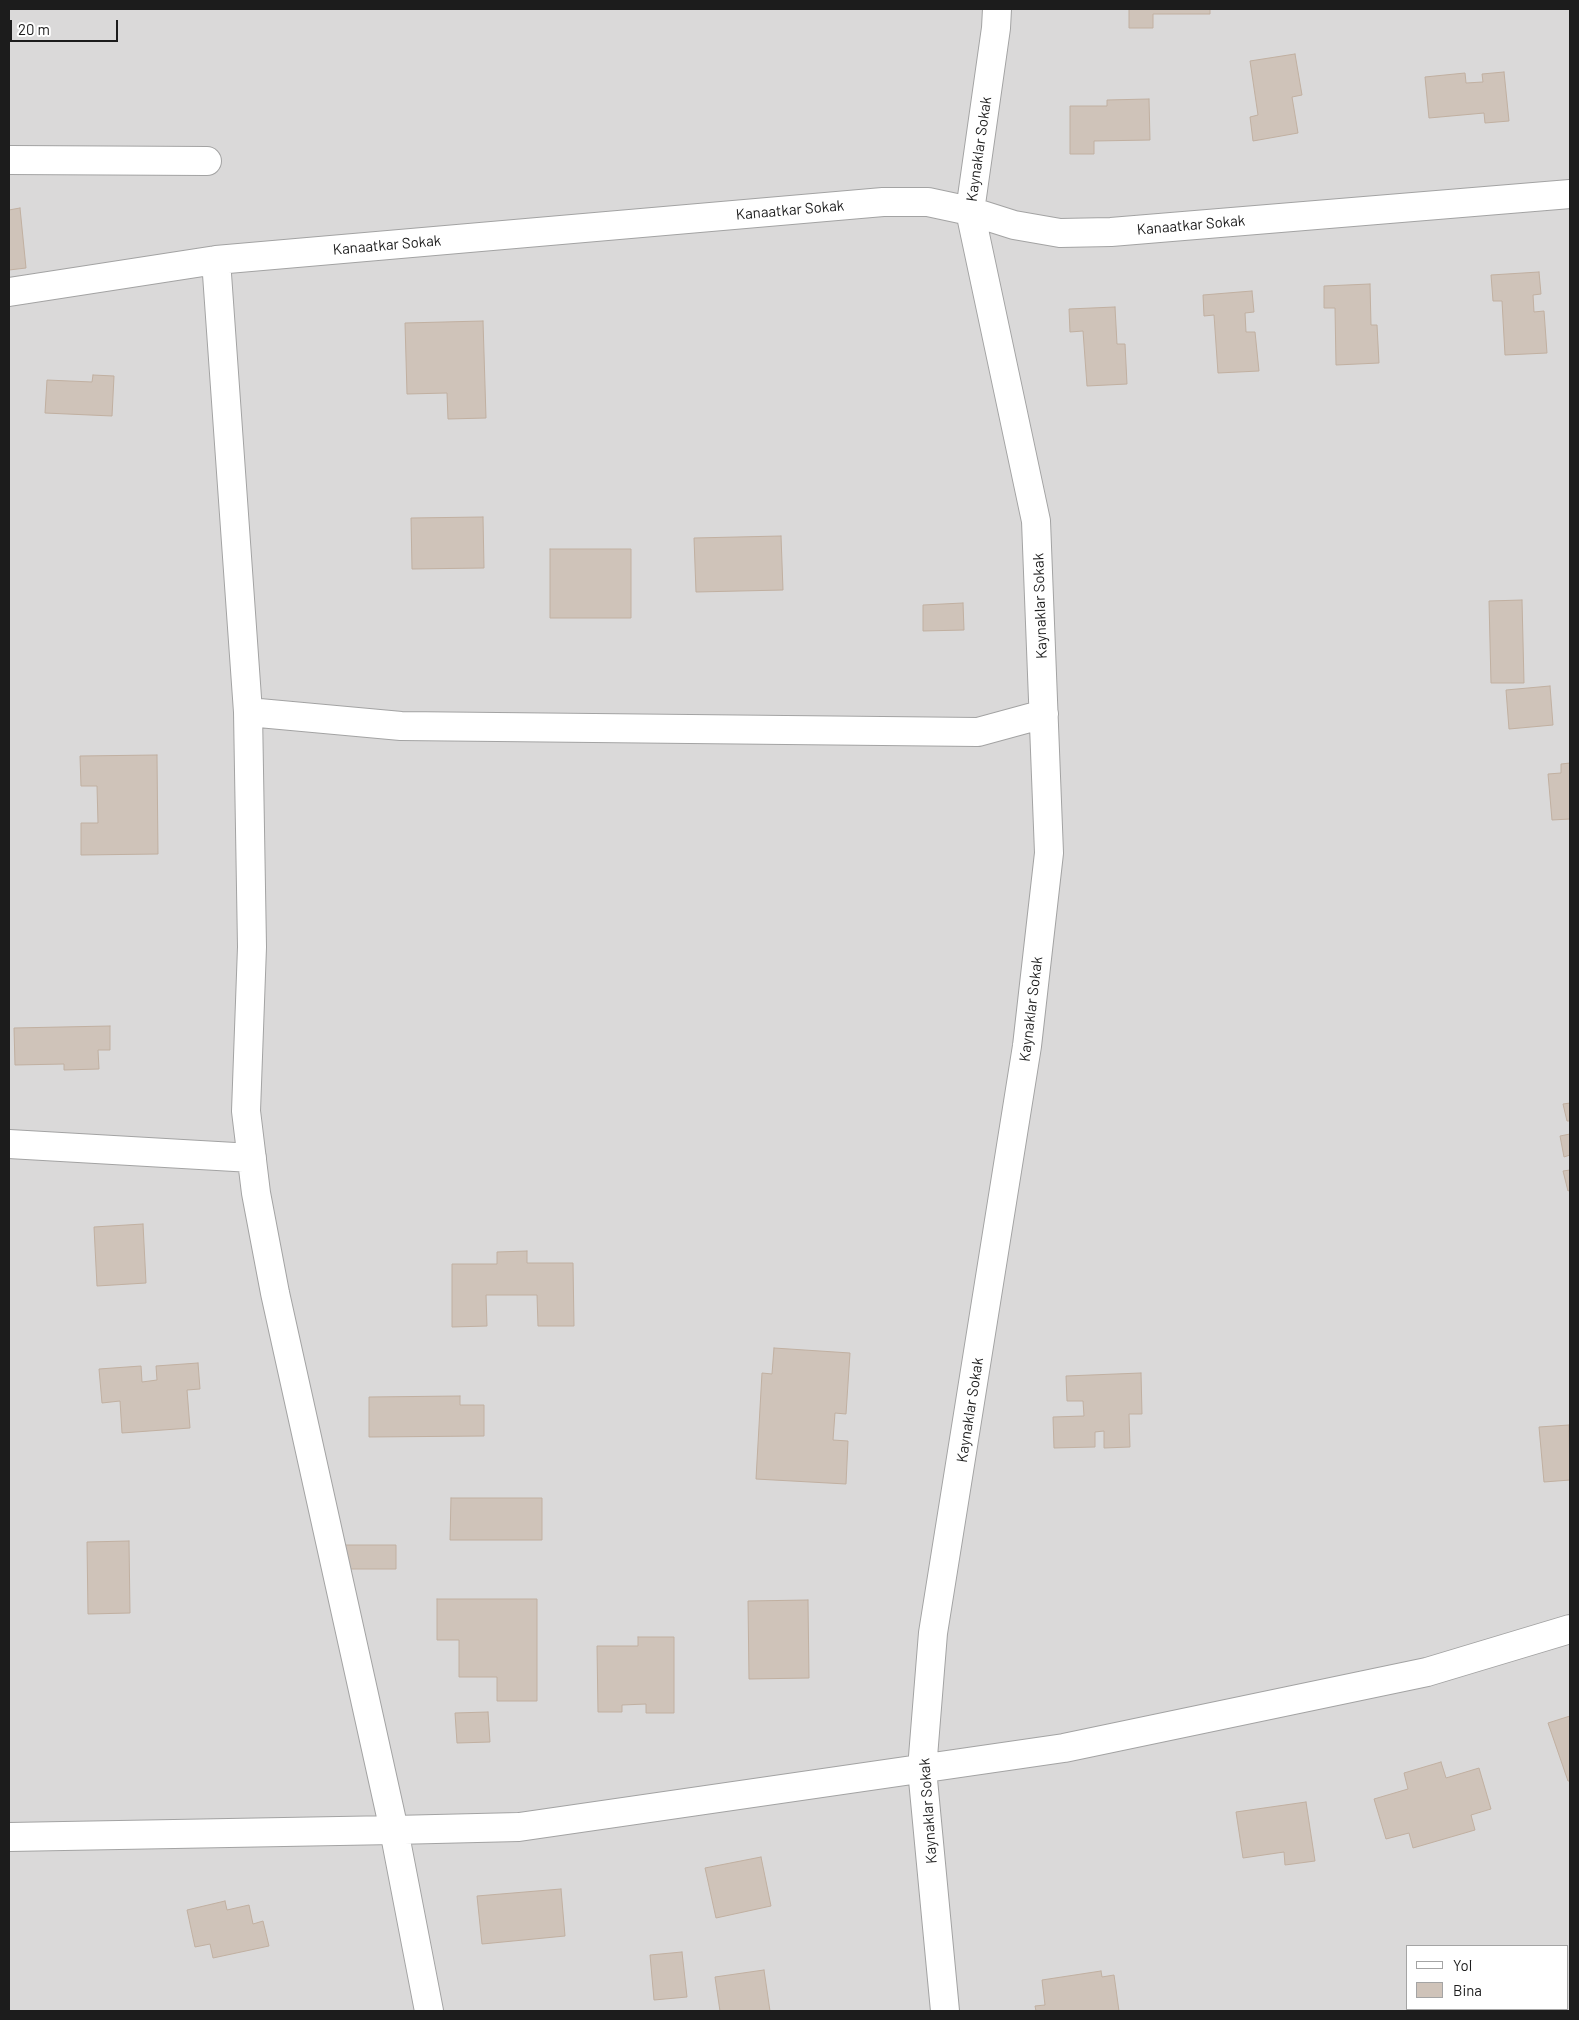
<!DOCTYPE html>
<style>
body{margin:0}
#map{position:relative;width:1579px;height:2020px;overflow:hidden;background:#eeeae0;font-family:Barlow,sans-serif}
canvas{display:block}
.frame{position:absolute;inset:0;border:10px solid #1c1c1c;pointer-events:none}
.legend{position:absolute;left:1406px;top:1945px;width:162px;height:65px;box-sizing:border-box;background:#fff;border:1px solid #a4a4a4;margin:0;padding:6px 9px;list-style:none;font-size:15px;color:#1c1c1c}
.legend li{display:flex;align-items:center;gap:10px;height:25px}
.legend b{width:25px;border:1px solid #a4a4a4}
.scale{position:absolute;left:10px;top:20px;width:108px;height:22px;box-sizing:border-box;border:2px solid #1c1c1c;border-top:0;padding-left:6px;font-size:15px;line-height:18px;white-space:nowrap;color:#1c1c1c;-webkit-text-stroke:4px #fff;paint-order:stroke}
</style>
<div id="map">
<canvas width="1579" height="2020"></canvas>
<div class="frame"></div>
<ul class="legend">
<li><b style="height:6px;background:#fff"></b>Yol</li>
<li><b style="height:14px;background:#cfc3b9"></b>Bina</li>
</ul>
<div class="scale">20 m</div>
</div>
<script>
const context = document.querySelector('canvas').getContext('2d');
context.lineJoin = 'round';
function fillPath(path, color) {
  context.fillStyle = color;
  context.fill(path, 'evenodd');
}
function shape(rows) {
  const path = new Path2D();
  for (const r of rows) {
    path.moveTo(r[0], r[1]);
    for (let i = 2; i < r.length; i += 2) path.lineTo(r[i], r[i + 1]);
  }
  return path;
}
function trace(path, color, width, dash) {
  context.strokeStyle = color;
  context.lineWidth = width;
  context.lineCap = dash ? 'butt' : 'round';
  context.setLineDash(dash || []);
  context.stroke(path);
}
function write(font, color, halo, rows, align = 'center') {
  context.font = font + ' Barlow,sans-serif';
  context.lineWidth = 4.5;
  context.setLineDash([]);
  context.textBaseline = 'middle';
  context.strokeStyle = halo;
  context.fillStyle = color;
  for (const [text, x, y, turn = 0] of rows) {
    context.save();
    context.translate(x, y);
    context.rotate((+turn || 0) * Math.PI / 180);
    context.textAlign = isNaN(turn) ? turn : align;
    if (halo) context.strokeText(text, 0, 0);
    context.fillText(text, 0, 0);
    context.restore();
  }
}
fillPath(shape([
 [9,9,1570,9,1570,2011,9,2011],
 [1408,1946,1568,1946,1568,2009,1408,2009]
]), '#dad9d9');
const building = shape([
 [1129,9,1210,9,1210,14,1153,14,1153,28,1129,28,1129,9],
 [1295,54,1302,95,1292,97,1298,133,1253,141,1250,117,1258,115,1250,61,1295,54],
 [1504,72,1509,121,1485,123,1484,113,1429,118,1425,77,1465,73,1466,83,1483,82,1482,74,1504,72],
 [1149,99,1150,140,1094,141,1094,154,1070,154,1070,106,1107,106,1107,100,1149,99],
 [20,208,26,268,9,270,9,210,20,208],
 [1539,272,1541,294,1533,295,1534,312,1544,311,1547,353,1505,355,1502,301,1493,301,1491,275,1539,272],
 [1370,284,1371,325,1377,325,1379,363,1336,365,1335,308,1324,308,1324,286,1370,284],
 [1252,291,1254,312,1245,313,1246,332,1255,332,1259,371,1218,373,1214,315,1204,316,1203,295,1252,291],
 [1115,307,1117,344,1125,344,1127,384,1087,386,1083,331,1070,332,1069,309,1115,307],
 [483,321,486,418,448,419,447,393,407,394,405,323,483,321],
 [93,375,114,376,112,416,45,413,47,380,92,382,93,375],
 [483,517,484,568,412,569,411,518,483,517],
 [781,536,783,590,696,592,694,538,781,536],
 [550,549,631,549,631,618,550,618,550,549],
 [1522,600,1524,683,1491,683,1489,601,1522,600],
 [963,603,964,630,923,631,923,605,963,603],
 [1550,686,1553,725,1509,729,1506,690,1550,686],
 [157,755,158,854,81,855,81,823,98,823,97,786,81,786,80,756,157,755],
 [1570,763,1570,819,1552,820,1548,774,1561,773,1561,764,1570,763],
 [110,1026,110,1050,98,1050,99,1069,64,1070,64,1064,15,1065,14,1028,110,1026],
 [1570,1103,1570,1121,1567,1121,1563,1104,1570,1103],
 [1570,1134,1570,1155,1564,1157,1560,1136,1570,1134],
 [1570,1170,1570,1190,1568,1191,1563,1171,1570,1170],
 [143,1224,146,1283,97,1286,94,1227,143,1224],
 [527,1251,527,1263,573,1263,574,1326,538,1326,537,1295,486,1295,487,1326,452,1327,452,1264,497,1264,497,1252,527,1251],
 [774,1348,850,1353,846,1414,835,1413,833,1440,848,1441,846,1484,756,1479,762,1373,772,1374,774,1348],
 [198,1363,200,1389,187,1390,190,1428,122,1433,120,1401,102,1403,99,1369,141,1366,142,1382,157,1380,156,1366,198,1363],
 [1141,1373,1142,1414,1129,1414,1130,1447,1104,1448,1104,1431,1095,1432,1095,1447,1054,1448,1053,1417,1084,1416,1083,1401,1067,1401,1066,1376,1141,1373],
 [460,1396,460,1405,484,1405,484,1436,369,1437,369,1397,460,1396],
 [1569,1425,1570,1480,1544,1482,1539,1427,1569,1425],
 [451,1498,542,1498,542,1540,450,1540,451,1498],
 [129,1541,130,1613,88,1614,87,1542,129,1541],
 [342,1545,396,1545,396,1569,342,1569,342,1545],
 [437,1599,537,1599,537,1701,497,1701,497,1677,459,1677,459,1640,437,1640,437,1599],
 [808,1600,809,1678,749,1679,748,1601,808,1600],
 [638,1637,674,1637,674,1713,646,1713,646,1704,622,1705,622,1712,598,1712,597,1646,638,1646,638,1637],
 [488,1712,490,1742,457,1743,455,1713,488,1712],
 [1570,1716,1570,1781,1568,1781,1548,1723,1570,1716],
 [1441,1762,1446,1778,1479,1768,1491,1809,1471,1815,1475,1830,1413,1848,1409,1833,1386,1839,1374,1799,1408,1789,1404,1773,1441,1762],
 [1306,1802,1315,1861,1285,1865,1284,1852,1243,1858,1236,1812,1306,1802],
 [761,1857,771,1906,716,1918,705,1868,761,1857],
 [561,1889,565,1936,482,1944,477,1896,561,1889],
 [225,1901,227,1910,249,1905,253,1924,263,1921,269,1946,213,1958,210,1944,195,1947,187,1910,225,1901],
 [682,1952,687,1997,654,2000,650,1955,682,1952],
 [764,1970,770,2011,720,2011,715,1977,764,1970],
 [1101,1971,1102,1977,1114,1975,1119,2011,1036,2011,1035,2006,1045,2005,1042,1980,1101,1971]
]);
fillPath(building, '#cfc3b9');
trace(building, '#c1b0a1', 1);
const minor = shape([
 [9,160,207,161],
 [216,260,248,712,401,726,978,732,1044,714],
 [9,292,216,260,883,202,928,202,970,211,1014,225,1060,233,1111,232,1570,194],
 [248,712,252,947,246,1111,256,1193,275,1293,394,1830,519,1827,1064,1748,1427,1672,1570,1629],
 [9,1144,252,1158],
 [9,1837,394,1830,429,2011],
 [945,2011,922,1769,933,1633,1027,1046,1049,853,1036,521,970,211,996,28,997,9]
]);
trace(minor, '#a3a3a3', 30);
trace(minor, '#fff', 28);
write('15px', '#1c1c1c', '#fff', [
 ["Kaynaklar Sokak",979,149,-82],
 ["Kanaatkar Sokak",790,210,-5],
 ["Kanaatkar Sokak",1191,225,-5],
 ["Kanaatkar Sokak",387,245,-5],
 ["Kaynaklar Sokak",1040,606,-92],
 ["Kaynaklar Sokak",1031,1009,-83],
 ["Kaynaklar Sokak",970,1410,-81],
 ["Kaynaklar Sokak",928,1811,-94]
]);
</script>
